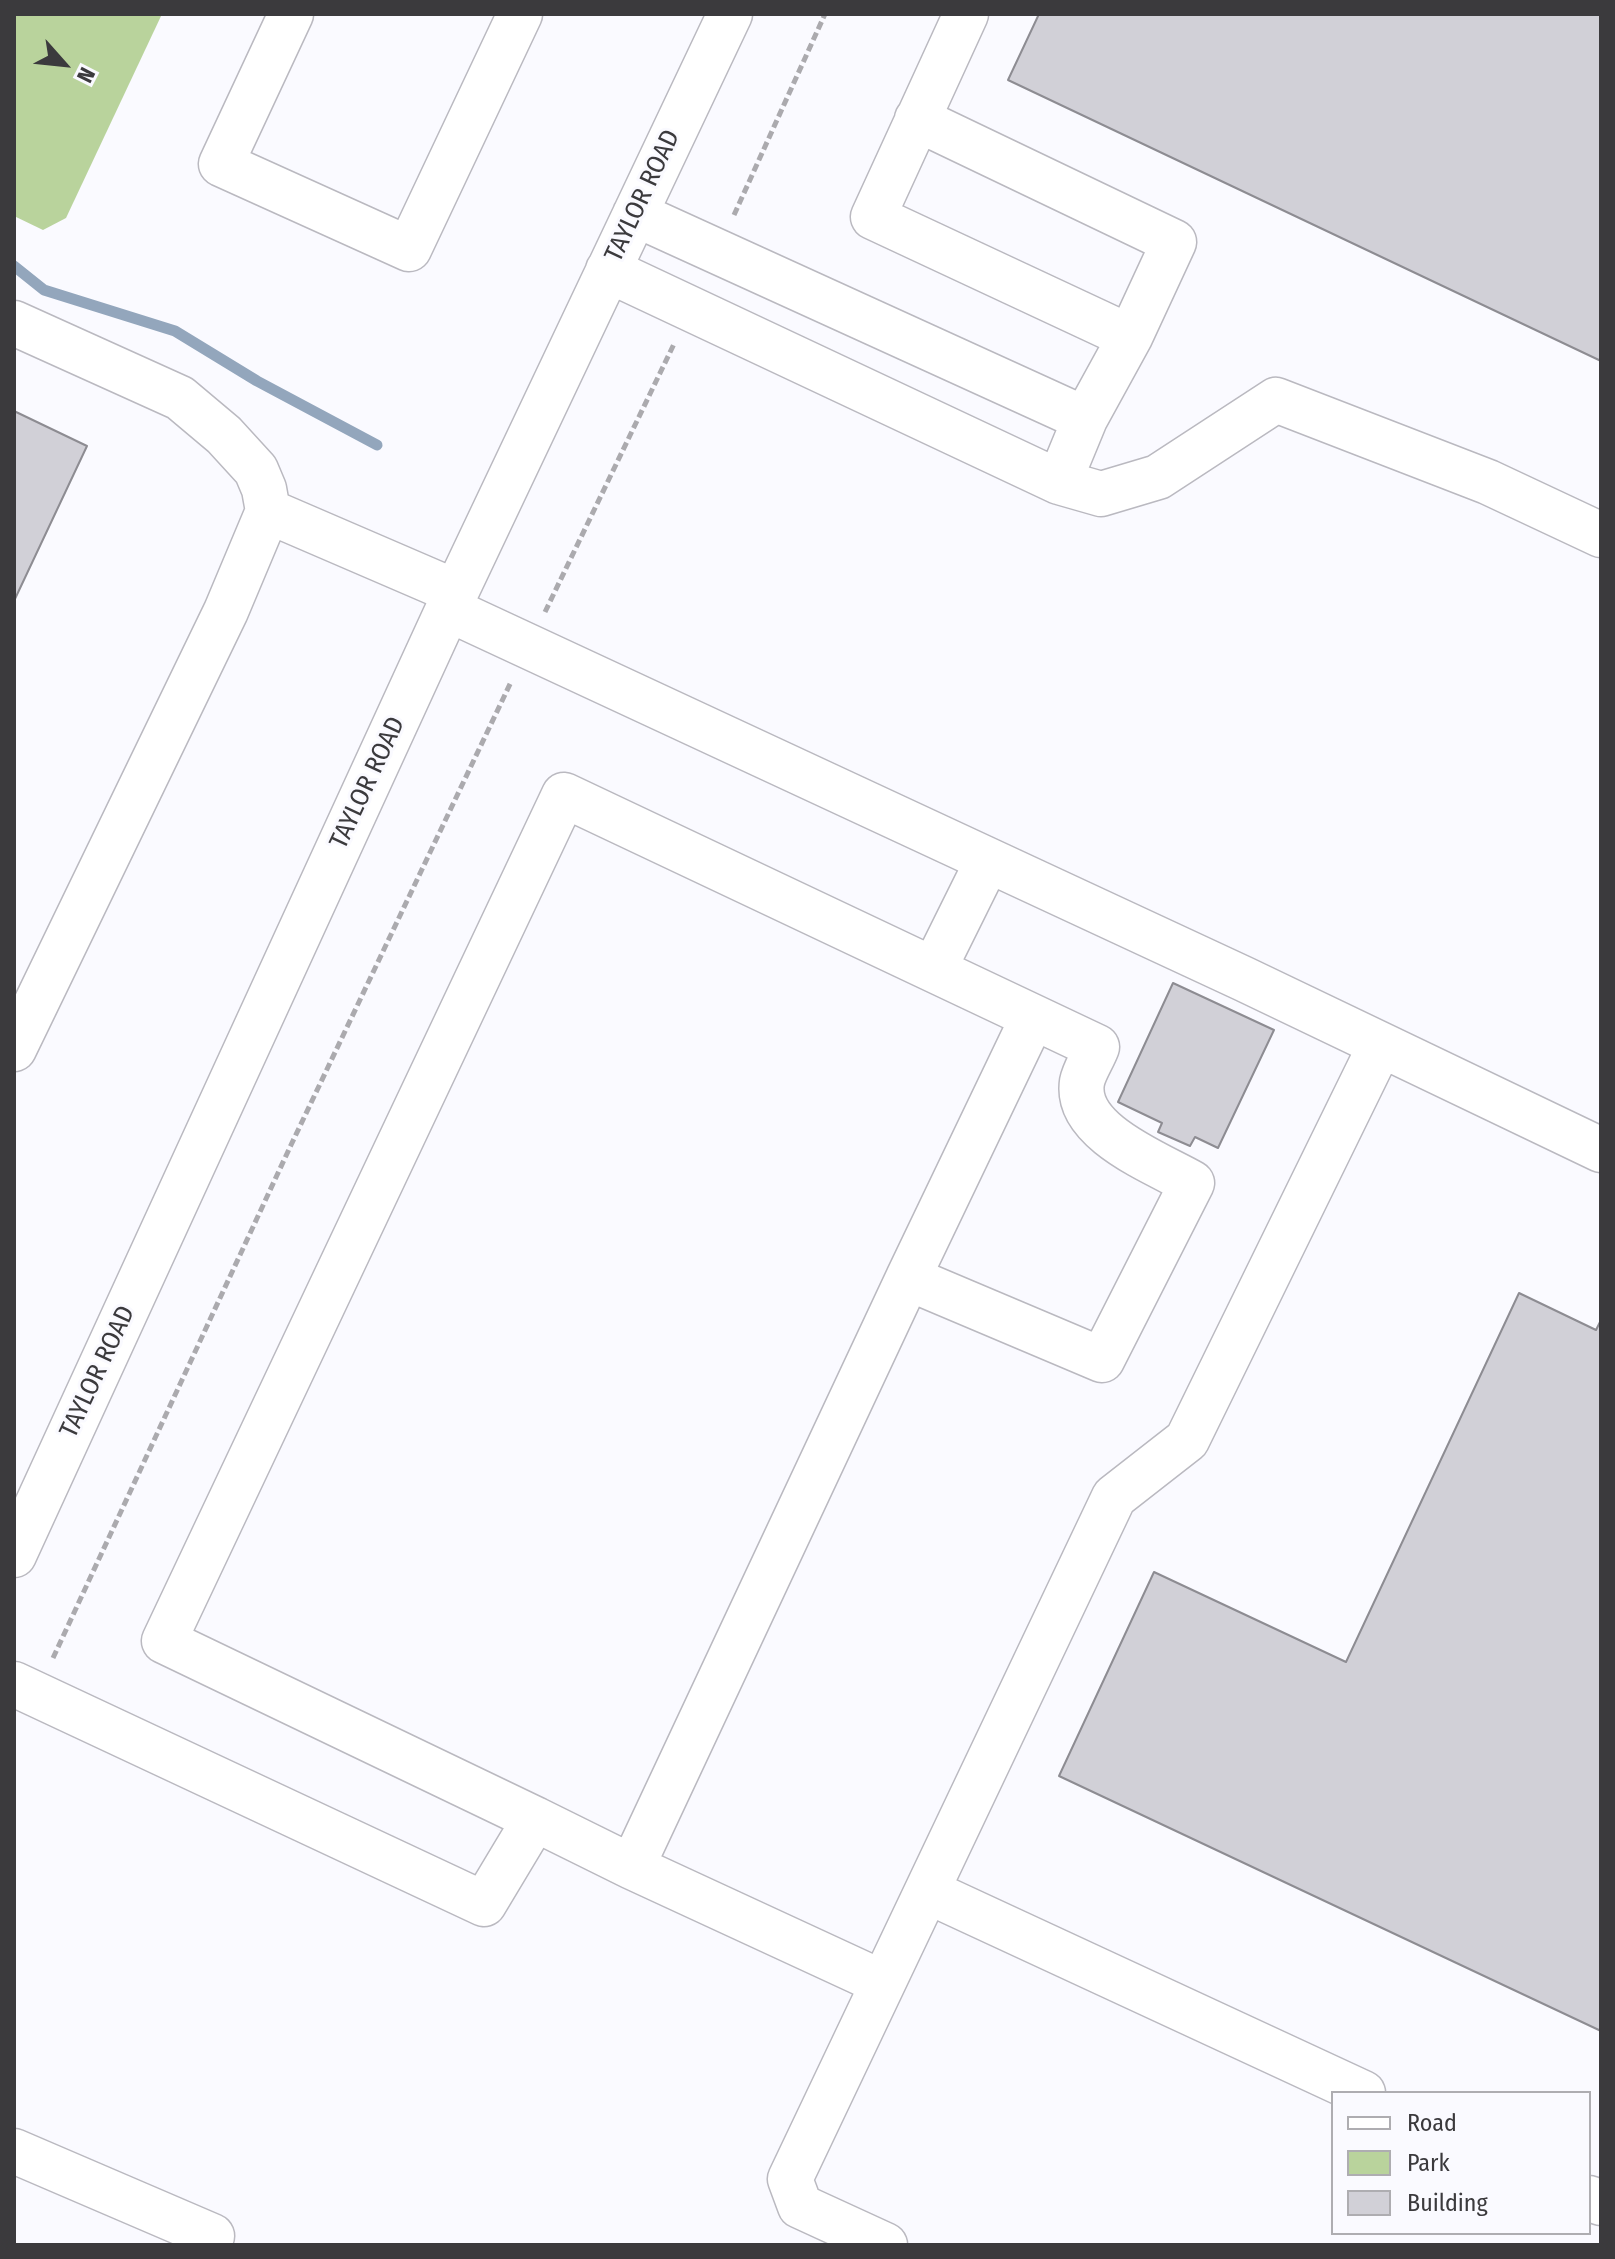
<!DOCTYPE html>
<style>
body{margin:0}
#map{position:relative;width:1615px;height:2259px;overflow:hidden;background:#fafaff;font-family:"Fira Sans Condensed",sans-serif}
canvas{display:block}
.frame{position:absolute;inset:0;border:16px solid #3b3a3d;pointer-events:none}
.legend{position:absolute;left:1331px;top:2091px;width:260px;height:144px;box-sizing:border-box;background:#fafaff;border:2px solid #aeadb1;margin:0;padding:10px 14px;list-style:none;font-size:24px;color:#3b3a3d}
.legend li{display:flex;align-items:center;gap:16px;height:40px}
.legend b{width:40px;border:2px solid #aeadb1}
.north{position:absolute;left:24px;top:24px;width:80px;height:80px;-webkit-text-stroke:6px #fafaff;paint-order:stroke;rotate:117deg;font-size:22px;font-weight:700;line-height:32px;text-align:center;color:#3b3a3d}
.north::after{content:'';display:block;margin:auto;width:28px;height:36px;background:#3b3a3d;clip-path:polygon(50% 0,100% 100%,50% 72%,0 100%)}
</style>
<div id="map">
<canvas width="1615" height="2259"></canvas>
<div class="frame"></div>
<ul class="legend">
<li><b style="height:10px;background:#fff"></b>Road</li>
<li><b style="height:22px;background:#b9d39c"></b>Park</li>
<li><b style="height:22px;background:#d1d0d7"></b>Building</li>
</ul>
<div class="north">N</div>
</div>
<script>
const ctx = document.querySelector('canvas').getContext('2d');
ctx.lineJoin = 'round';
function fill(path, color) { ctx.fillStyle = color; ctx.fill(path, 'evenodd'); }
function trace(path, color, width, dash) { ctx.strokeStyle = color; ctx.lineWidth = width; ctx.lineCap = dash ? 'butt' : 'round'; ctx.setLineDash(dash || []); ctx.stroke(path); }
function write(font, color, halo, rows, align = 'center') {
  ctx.font = font + ' "Fira Sans Condensed",sans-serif'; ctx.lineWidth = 6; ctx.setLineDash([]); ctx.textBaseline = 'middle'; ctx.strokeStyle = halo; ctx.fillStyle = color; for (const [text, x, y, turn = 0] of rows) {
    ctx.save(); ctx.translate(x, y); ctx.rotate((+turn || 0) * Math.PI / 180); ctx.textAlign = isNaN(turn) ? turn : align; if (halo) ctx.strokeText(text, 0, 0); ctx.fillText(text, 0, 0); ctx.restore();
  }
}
fill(new Path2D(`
 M14,14H162L66,218L43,230L14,216Z`), '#b9d39c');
trace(new Path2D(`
 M14,266L44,290L175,331L257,381L377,445`), '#93a6bc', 11);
const building = new Path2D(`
 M1039,14H1601V361L1008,80Z
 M14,411L87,446L14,601Z
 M1173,983L1274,1030L1218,1148L1195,1137L1190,1146L1158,1132L1162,1123L1118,1102Z
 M1519,1293L1596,1330L1601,1320V2031L1059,1776L1154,1572L1346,1662Z`);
fill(building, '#d1d0d7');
trace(building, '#8d8c92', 2);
const minor = new Path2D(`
 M291,14L221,164L409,249L520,14
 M917,119L1174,242L1130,337
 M635,214L1085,419L1130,337L873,217L966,14
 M608,270L1059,482L1085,419
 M14,323L180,398L224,435L256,470L264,489L268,511L226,611L14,1049
 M1059,482L1101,494L1158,477L1276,400L1488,482L1601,535
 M268,511L456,592
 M448,609L1244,979L1601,1150
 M934,969L988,860
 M908,1278L1033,1017
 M14,1555L448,609L730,14
 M14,1684L484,1904L535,1819L164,1641L564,795L1097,1047C1093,1058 1084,1071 1082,1082C1074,1132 1157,1163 1192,1183L1102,1360L908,1278L632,1867L535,1819
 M632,1867L883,1983
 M927,1891L1363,2093
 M14,2151L212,2236L208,2245
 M1589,2198L1601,2203
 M885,2245L800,2206L790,2179L1114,1497L1187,1440L1380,1046`);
trace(minor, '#bab9c0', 47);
trace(new Path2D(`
 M734,215L825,14
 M545,612L674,344
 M53,1658L291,1145L511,682`), '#abaaae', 5, [8, 4]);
trace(minor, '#fff', 44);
write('26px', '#3b3a3d', '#fafaff', [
 ["TAYLOR ROAD",643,196,-65],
 ["TAYLOR ROAD",368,783,-65],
 ["TAYLOR ROAD",98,1372,-65]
]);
</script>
